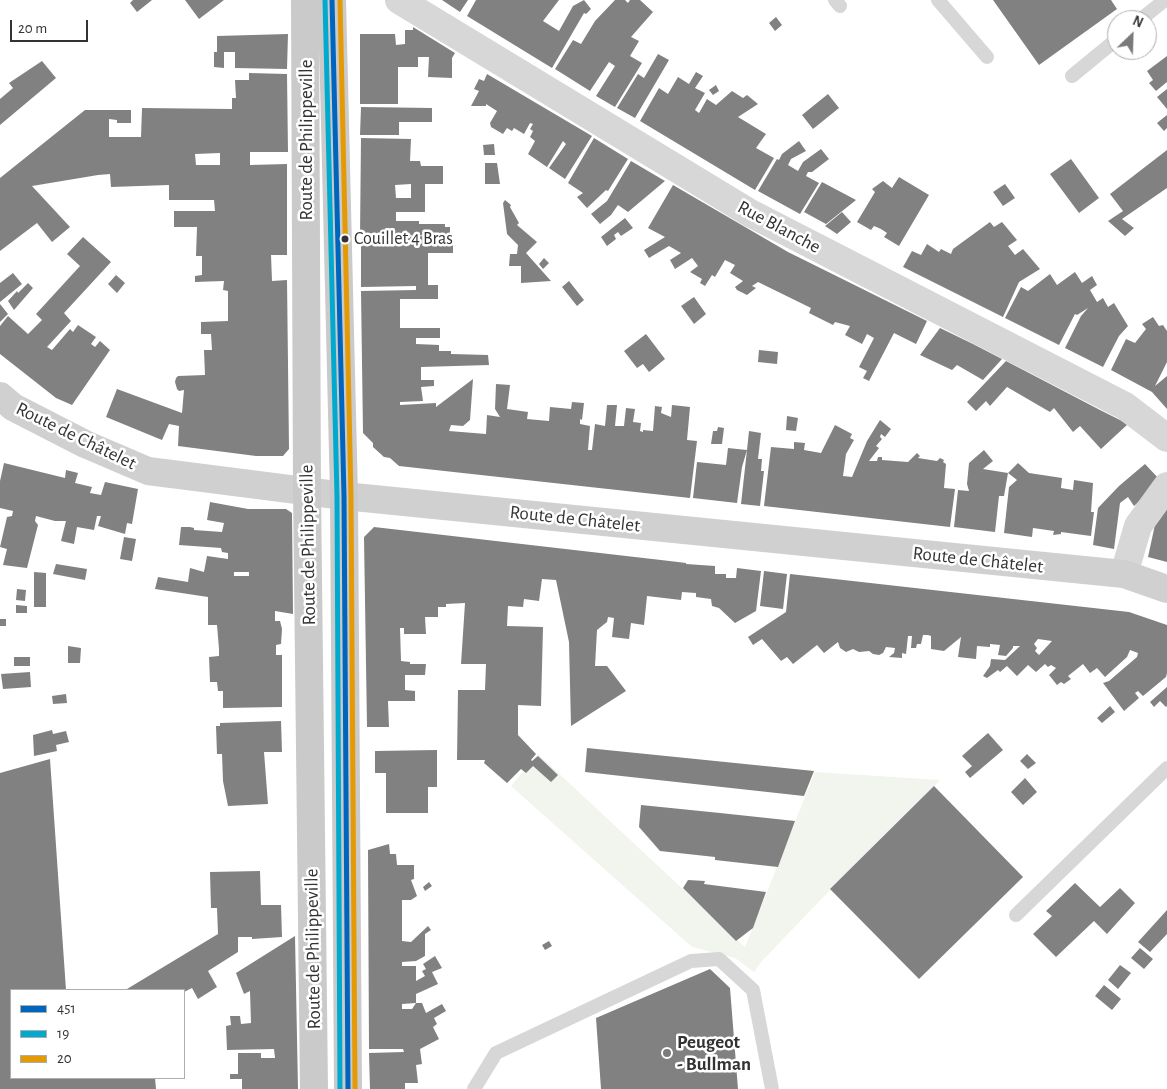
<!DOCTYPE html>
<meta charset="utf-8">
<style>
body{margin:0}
#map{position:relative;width:1167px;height:1089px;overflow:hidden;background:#fff;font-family:"Alegreya Sans",sans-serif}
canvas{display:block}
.legend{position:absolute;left:10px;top:989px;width:175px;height:90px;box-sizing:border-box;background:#fff;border:1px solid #adadad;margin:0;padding:6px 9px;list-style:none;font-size:15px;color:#333}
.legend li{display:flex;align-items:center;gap:10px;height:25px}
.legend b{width:25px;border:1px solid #adadad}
.north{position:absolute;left:1107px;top:10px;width:50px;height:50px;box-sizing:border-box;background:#fff;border:1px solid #adadad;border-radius:50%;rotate:24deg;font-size:14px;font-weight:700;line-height:20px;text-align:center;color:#333}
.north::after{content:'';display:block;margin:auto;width:18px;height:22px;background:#7a7a7a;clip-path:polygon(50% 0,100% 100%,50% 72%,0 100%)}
.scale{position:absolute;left:10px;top:20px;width:78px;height:22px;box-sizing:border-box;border:2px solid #333;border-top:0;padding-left:6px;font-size:15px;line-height:18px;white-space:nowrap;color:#333;-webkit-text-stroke:4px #fff;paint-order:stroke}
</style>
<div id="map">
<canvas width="1167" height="1089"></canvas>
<ul class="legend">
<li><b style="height:6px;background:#0065bd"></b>451</li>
<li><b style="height:6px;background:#00a9ce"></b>19</li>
<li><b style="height:6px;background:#e39a05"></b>20</li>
</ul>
<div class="north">N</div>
<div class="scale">20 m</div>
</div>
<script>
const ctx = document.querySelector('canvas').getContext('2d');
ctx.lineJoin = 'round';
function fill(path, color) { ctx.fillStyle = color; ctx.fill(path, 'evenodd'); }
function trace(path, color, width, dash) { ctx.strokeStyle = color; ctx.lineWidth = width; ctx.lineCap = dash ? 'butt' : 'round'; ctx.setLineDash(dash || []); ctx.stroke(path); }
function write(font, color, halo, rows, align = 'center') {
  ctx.font = font + ' "Alegreya Sans",sans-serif'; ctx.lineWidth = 5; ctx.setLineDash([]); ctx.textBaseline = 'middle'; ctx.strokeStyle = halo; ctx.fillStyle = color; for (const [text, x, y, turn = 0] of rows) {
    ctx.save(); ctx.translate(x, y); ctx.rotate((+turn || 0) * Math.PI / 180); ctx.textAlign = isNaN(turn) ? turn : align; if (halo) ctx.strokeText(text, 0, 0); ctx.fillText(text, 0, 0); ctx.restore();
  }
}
fill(new Path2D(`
 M538,754L745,947L815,772L940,780L832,888L762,961L754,972L735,958L692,947L511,786Z`), '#f1f5ed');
fill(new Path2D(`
 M133,0H152L137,12L130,3Z
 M185,0H224L199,19Z
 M442,0H468L460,12Z
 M476,0H559L543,21L559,31L573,6L584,0L591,9L586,14L584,13L552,68L467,16Z
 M615,0H625L628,3L630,0H640L653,12L631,37L639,41L630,56L642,63L615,107L596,96L615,66L609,62L590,91L555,69L573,40L581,44L595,21Z
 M993,0H1111L1117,9L1039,65Z
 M776,17L782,25L775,31L769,23Z
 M413,27L455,53L452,58V78L428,77L429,57H418V67H398V104H360V34H395L396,45L405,44V30H413Z
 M288,34L287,69L235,68V52H224V68L214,67V52H217V36Z
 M658,54L669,60L635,118L617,108L638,74L644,78Z
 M1167,56V82L1156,91L1149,83L1153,80L1147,71Z
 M42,61L56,78L0,125V99L13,88L9,83Z
 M696,72L703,76L695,88L705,93L695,110L699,113L707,99L716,105L732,91L743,98L747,95L758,104L738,117L766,134L756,148L774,158L755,190L640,121L659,88L668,94L678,77L689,84Z
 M249,73L287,74L288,152H250V165L287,164V255H271L272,281L287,280L289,449L283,456H256L178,446L179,426L169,424L162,440L106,417L117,389L182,413L184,390L179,391L177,389L175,382L176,378L178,376L205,375L204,350H212L211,334H201V322L228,321V291L223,290L224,281L195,282V276L202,275V256H196L197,227H174V211H215L214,200H169V185L111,187L110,174L98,175L32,186L70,227L52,242L37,223L0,251V178L85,110H131V123H117V120L109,119V137H141L142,108L232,109V98H236L235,80H249ZM220,153V165H196L195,154Z
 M487,74L592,136L565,179L549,168L566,144L563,141L547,167L528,154L535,141L530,137L533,131L530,129L533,124L530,123L524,134L514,128L512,131L507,128L503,134L491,127L490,123L497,111L486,104V106H471L479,91L474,89L479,79L484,81Z
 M716,85L719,91L713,95L709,90Z
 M1167,89V109L1157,97Z
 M828,94L839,108L813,129L802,115Z
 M361,107L432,108V122H399V135H360Z
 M1167,115V128L1164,131L1157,123Z
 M361,138L411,139L410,161H420L421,166H443V184H425V212H396V221H419V224H445V227H450V235L360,236ZM411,184V198H396L395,185Z
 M594,138L628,159L608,191L606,190L587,208L577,197L583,193L568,183Z
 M799,141L806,151L791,159L788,165L798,171L803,162L821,149L829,159L812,172H808L806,176L819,183L800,214L758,191L777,159L779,160L782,154Z
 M494,144L495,155H484L483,145Z
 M1167,150V188L1122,219L1134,228L1125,236L1108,221L1123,211L1110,194Z
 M1071,159L1099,198L1079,213L1050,174Z
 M631,161L665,181L628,212L618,205L611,215L600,224L591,214L607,201Z
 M485,163H497L500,184H485Z
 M899,177L929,195L899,246L884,237L887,233L881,229L874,226L871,230L857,222L875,192L872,189L883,181L892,188Z
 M822,182L856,200L826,224L804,212Z
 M1005,184L1015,198L1003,206L993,192Z
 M673,185L788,252L927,321L916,344L894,333L869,381L863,378L867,371L859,367L874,338L867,334L862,344L845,335L850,326L835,322L833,325L809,313L811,308L758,282L752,286L756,288L747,295L737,290L735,287L743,281L730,273L735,265L725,260L715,277L712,275L705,286L700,283L702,279L690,272L698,266L692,258L675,269L670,260L681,253L669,246L649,258L644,250L665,237L648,228Z
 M505,200L511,205L510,207L519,223L517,225L537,242L526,253L551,281L521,283V266H509L510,254H517L518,245L507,234L503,203Z
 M842,212L851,222L837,234L825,226Z
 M625,218L633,228L621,236L618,232L614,235L616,239L607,246L601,237Z
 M990,222L994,227L1002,222L1017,240L1008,246L1015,255L1023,249L1040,269L1019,282L1003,317L903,267L912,251L921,255L927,244L939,252L941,249L951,254L953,249Z
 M427,236V243L445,244L444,240H453V253H428V285H438V299H400V328H440V338H416V344L439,345V351H451V354L488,355L489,365L421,367V380H434V386L421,387L423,401L400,402V405L436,403V407L473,379L470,420L463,426L451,425L449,431L486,434L487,415L500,417L495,409L496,384L510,385L507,409L528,412L527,419L549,421L550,407L571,409L572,402L584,403L582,420L580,419V424L590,426L588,450H592L595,424L605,426L607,405H617L615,426H624L626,408L635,409L633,422L641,423L640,431L643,432V430L653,431L655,406L662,407L661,413L671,417L672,405L690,407L687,440L697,441L690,498L399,466L390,458L384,457L373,447V443L363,433L361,291L416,290V286L361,287V239Z
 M83,237L111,262L64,313L71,321L47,347L52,350L70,329L73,332L78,325L96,337L91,344L95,347L100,341L110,350L72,405L56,398L0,354V326L8,316L28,334L42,320L36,314L80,266L67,254Z
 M544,258L549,263L543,269L539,264Z
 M1075,272L1082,283L1092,276L1097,285L1090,290L1097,302L1103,298L1108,307L1114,303L1128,326L1119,336L1103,367L1065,348L1081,316L1088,308L1077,315L1075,314L1059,345L1005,318L1021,287L1028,291L1050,274L1057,285Z
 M13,273L22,284L0,302V283Z
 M116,275L125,283L117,293L108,284Z
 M569,281L584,300L577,306L562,287Z
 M28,283L33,288L14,310L8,301L17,291L18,293Z
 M694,297L706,314L694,324L681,306Z
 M0,304L8,314L0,322Z
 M1153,317L1159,326L1163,325L1167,331V362L1155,386L1167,376V409L1152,392L1111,370L1126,339L1135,343L1146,329L1142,324Z
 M940,328L973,344L1002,359L983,380L957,365L952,370L920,355Z
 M646,334L665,359L649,372L643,364L637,368L624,351Z
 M759,350L778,352L777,364L758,362Z
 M1006,361L1100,410L1128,424L1101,449L1080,426L1073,432L1054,408L1050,412L1007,387L990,406L986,401L976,411L967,402Z
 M787,416L798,418L796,431L786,430Z
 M880,420L891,429L885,437L881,434L880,437L882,439L876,446L879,448L869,461H877L878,457H882V460L908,462L917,453L920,456L918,458L937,461L940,458L944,460L943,462L946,464L944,488L955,489L950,527L764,506L771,447L794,449V442L805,443L804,450L821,453L835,425L852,434L850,438L854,440L846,454L843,476L852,477L867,441Z
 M718,427L724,428L722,444H711L713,431H717Z
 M749,431L761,433L758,459H762L761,471H764L760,506L741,504L747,450L742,467L737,503L693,498L697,462L726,465L728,448L747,450Z
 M984,450L993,461L983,469L1008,473L1004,496H999L995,532L954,527L958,490L969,491L967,484L969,463Z
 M4,463L65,478L66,470L78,473L75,483L92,487L90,493L101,495L105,482L138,489L132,524L127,523L125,534L98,526L101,516H97L94,530L77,527L74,544L61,541L66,521H55L36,516L35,521L38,525L27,568L3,565L7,549L0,547L7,517L12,516L13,511L0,508V481Z
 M1018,463L1029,473L1062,478L1061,488L1073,490L1074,480L1093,483L1091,512H1094L1091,536L1061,532V534L1053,535L1054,531L1033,528L1032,537L1004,533L1009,487L1017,480L1008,473Z
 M1145,464L1161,481L1134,506L1128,497L1120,503L1114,549L1093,545L1098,508L1119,486Z
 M210,502L248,509H286L292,513L293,614L275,611V621H280L282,629L281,644L276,645V655H282V707L223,708V691H218L217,682H210L209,657L219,656V649L217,625H208V597L155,589L158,577L188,582L190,568L204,572L207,556L228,559V553L222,552L221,548L179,545L181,527H190L194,528V530L222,532L224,523L207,520ZM234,572H249V576H234Z
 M1165,509L1167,510V562L1148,557L1156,520Z
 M374,527L661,560L686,563V564L715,566V574H726V578H736L737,568L761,571L756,611L735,623L719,608L712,606L711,599L696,597V593L682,592L681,600L647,596L644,625L631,623L629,639L612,637L614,618L608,617L607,622L597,630L595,666H607L626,691L571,726L569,642L556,580L542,579L539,601L524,599L523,607L508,606L507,626L543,627L541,706L518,705V735L536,754L531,760L532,761L538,756L558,775L551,782L533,766L526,773L521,769L507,783L484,763L485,760H457L458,690H485L486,664H461L465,603L446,604V607H438V617H425L426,634H404V628H400L401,661L410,662V664H426L425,675H405V690L415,691V701H388L389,727H367L364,537Z
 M124,537L136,539L132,561L120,559Z
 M56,564L87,569L85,580L53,574Z
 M764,571L787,574L783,609L760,606Z
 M34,572L46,573V607H34Z
 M790,574L1129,612L1167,625V673L1166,677L1143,696L1138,691L1135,693L1139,698L1124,711L1103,683L1109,681L1137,657L1138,653L1130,650L1127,657L1105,677L1097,668L1090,673L1083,664L1068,676L1071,679L1064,684L1061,682L1057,685L1049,675L1056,668L1051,665L1048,667L1045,664L1036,672L1028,665L1017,676L1007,666L1000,672L998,670L987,678L983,676L990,666L991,659L1005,660L1020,646H1013V648L1006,656L998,655L1000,645L990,644V647L977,646L976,659L958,657L961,637L944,651L931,649V636L928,635H923L921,644H917L916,648H911L912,636H908L906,654L902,653V658L889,657L894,653L895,648L886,647L883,653L879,655L873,654L869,651L859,652L853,649L846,652L840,648L838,642L824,653L817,645L793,664L787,657L781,661L762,639L753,645L748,637L786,612ZM1038,639L1052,641L1039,655L1035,651L1037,648L1034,644Z
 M17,589L26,590L25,601L16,600Z
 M16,605L27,606V613H16Z
 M0,619H6V626H0Z
 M68,646L81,648L80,663H68Z
 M14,657H30V666H14Z
 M30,672L31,687L3,689L1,674Z
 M1167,687V706L1166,707L1160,701L1154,707L1150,702Z
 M66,694L67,703L53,704L52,696Z
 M1110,706L1115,712L1102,723L1097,718Z
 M281,721L282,752H264L268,804L228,806L223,781L222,754H217L216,726H220V723Z
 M52,730L53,734L66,731L69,742L56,745L57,751L34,756L33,735Z
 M988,733L1003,750L970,778L965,772L972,766L962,756Z
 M587,748L814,771L804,796L585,772Z
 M437,750V787H428V813H386V773H375V751Z
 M1027,754L1036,763L1028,769L1020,761Z
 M50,759L66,990H11V1078H155L156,1089H0V773Z
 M1025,778L1037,792L1023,805L1011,792Z
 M934,786L1023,877L919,979L830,889Z
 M641,805L720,813L795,821L778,867L715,860V857L660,851L639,827Z
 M389,844L390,854H396L397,865H414V879L411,880L417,896L411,900H402V941L411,942L428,926L431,930L425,934V956L416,961L402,962V966H416V981L425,976L422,971L426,969L423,964L435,956L442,968L432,972L438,984L416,994V1003L402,1004V1009H412L416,1003H422L426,1013L442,1004L446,1011L434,1018L437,1024L433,1027L439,1039L420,1049L422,1064L416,1065L418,1083H405V1089H370L369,1053L404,1052L403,1049H369L368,850Z
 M260,871L261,905H281L282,937L252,939V937H238V952L208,971L217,987L198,999L192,988L184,992V990H128L127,989L218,934L217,908H211L210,872Z
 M688,880L705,881L704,884L766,892L753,928L736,941L683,888Z
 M429,882L432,886L425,891L423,887Z
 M1075,883L1100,907L1120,888L1135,903L1107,934L1094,921L1056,957L1033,934L1052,916L1046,911Z
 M1167,910V934L1150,952L1138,942Z
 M295,936L298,1089H242V1079H230V1074H238V1053H261V1058H275L274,1049L227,1050L226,1026L231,1025L230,1016H240L241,1024L251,1023L250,991L244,994L236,973Z
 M549,941L552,946L545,950L542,945Z
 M1140,948L1153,959L1144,969L1131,958Z
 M1120,965L1131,973L1118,989L1108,980Z
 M710,969L730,988L738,1089H601L596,1018Z
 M1104,985L1121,999L1112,1010L1095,996Z`), '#818181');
trace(new Path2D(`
 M835,0L840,6
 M938,0L987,57
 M1140,20L1165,0
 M1072,76L1117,39
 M1016,915L1167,768
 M474,1089L496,1053L691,961L719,959L753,990L772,1089`), '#d7d7d7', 14);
trace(new Path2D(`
 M399,0L750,213L1125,406L1167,438
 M1124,574L1138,526L1167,486`), '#d7d7d7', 28);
trace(new Path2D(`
 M0,396L13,407L85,444L148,471L344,496L1124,574L1167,589`), '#d0d0d0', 28);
trace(new Path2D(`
 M305,0L307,491L314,1089
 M332,0L344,496L348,1089`), '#cacaca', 28);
trace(new Path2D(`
 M332,0L344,496L348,1089`), '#0065bd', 5);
trace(new Path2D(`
 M325,0L337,496L340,1089`), '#00a9ce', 5);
trace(new Path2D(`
 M340,0L351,496L355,1089`), '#e39a05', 5);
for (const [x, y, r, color] of [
 [345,239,4.5,"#333"],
 [667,1053,5,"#7a7a7a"]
]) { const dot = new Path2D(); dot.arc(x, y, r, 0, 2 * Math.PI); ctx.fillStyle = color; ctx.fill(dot); trace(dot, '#fff', 2); }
write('18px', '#333', '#fff', [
 ["Couillet 4 Bras",354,239]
], 'left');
write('19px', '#333', '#fff', [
 ["Route de Philippeville",306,140,-90],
 ["Rue Blanche",779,227,28],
 ["Route de Châtelet",76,436,26],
 ["Route de Châtelet",575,519,6],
 ["Route de Philippeville",308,545,-91],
 ["Route de Châtelet",978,560,6],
 ["Route de Philippeville",313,949,-91]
]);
write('bold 19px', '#333', '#fff', [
 ["Peugeot",677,1042],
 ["- Bullman",677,1064]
], 'left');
</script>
